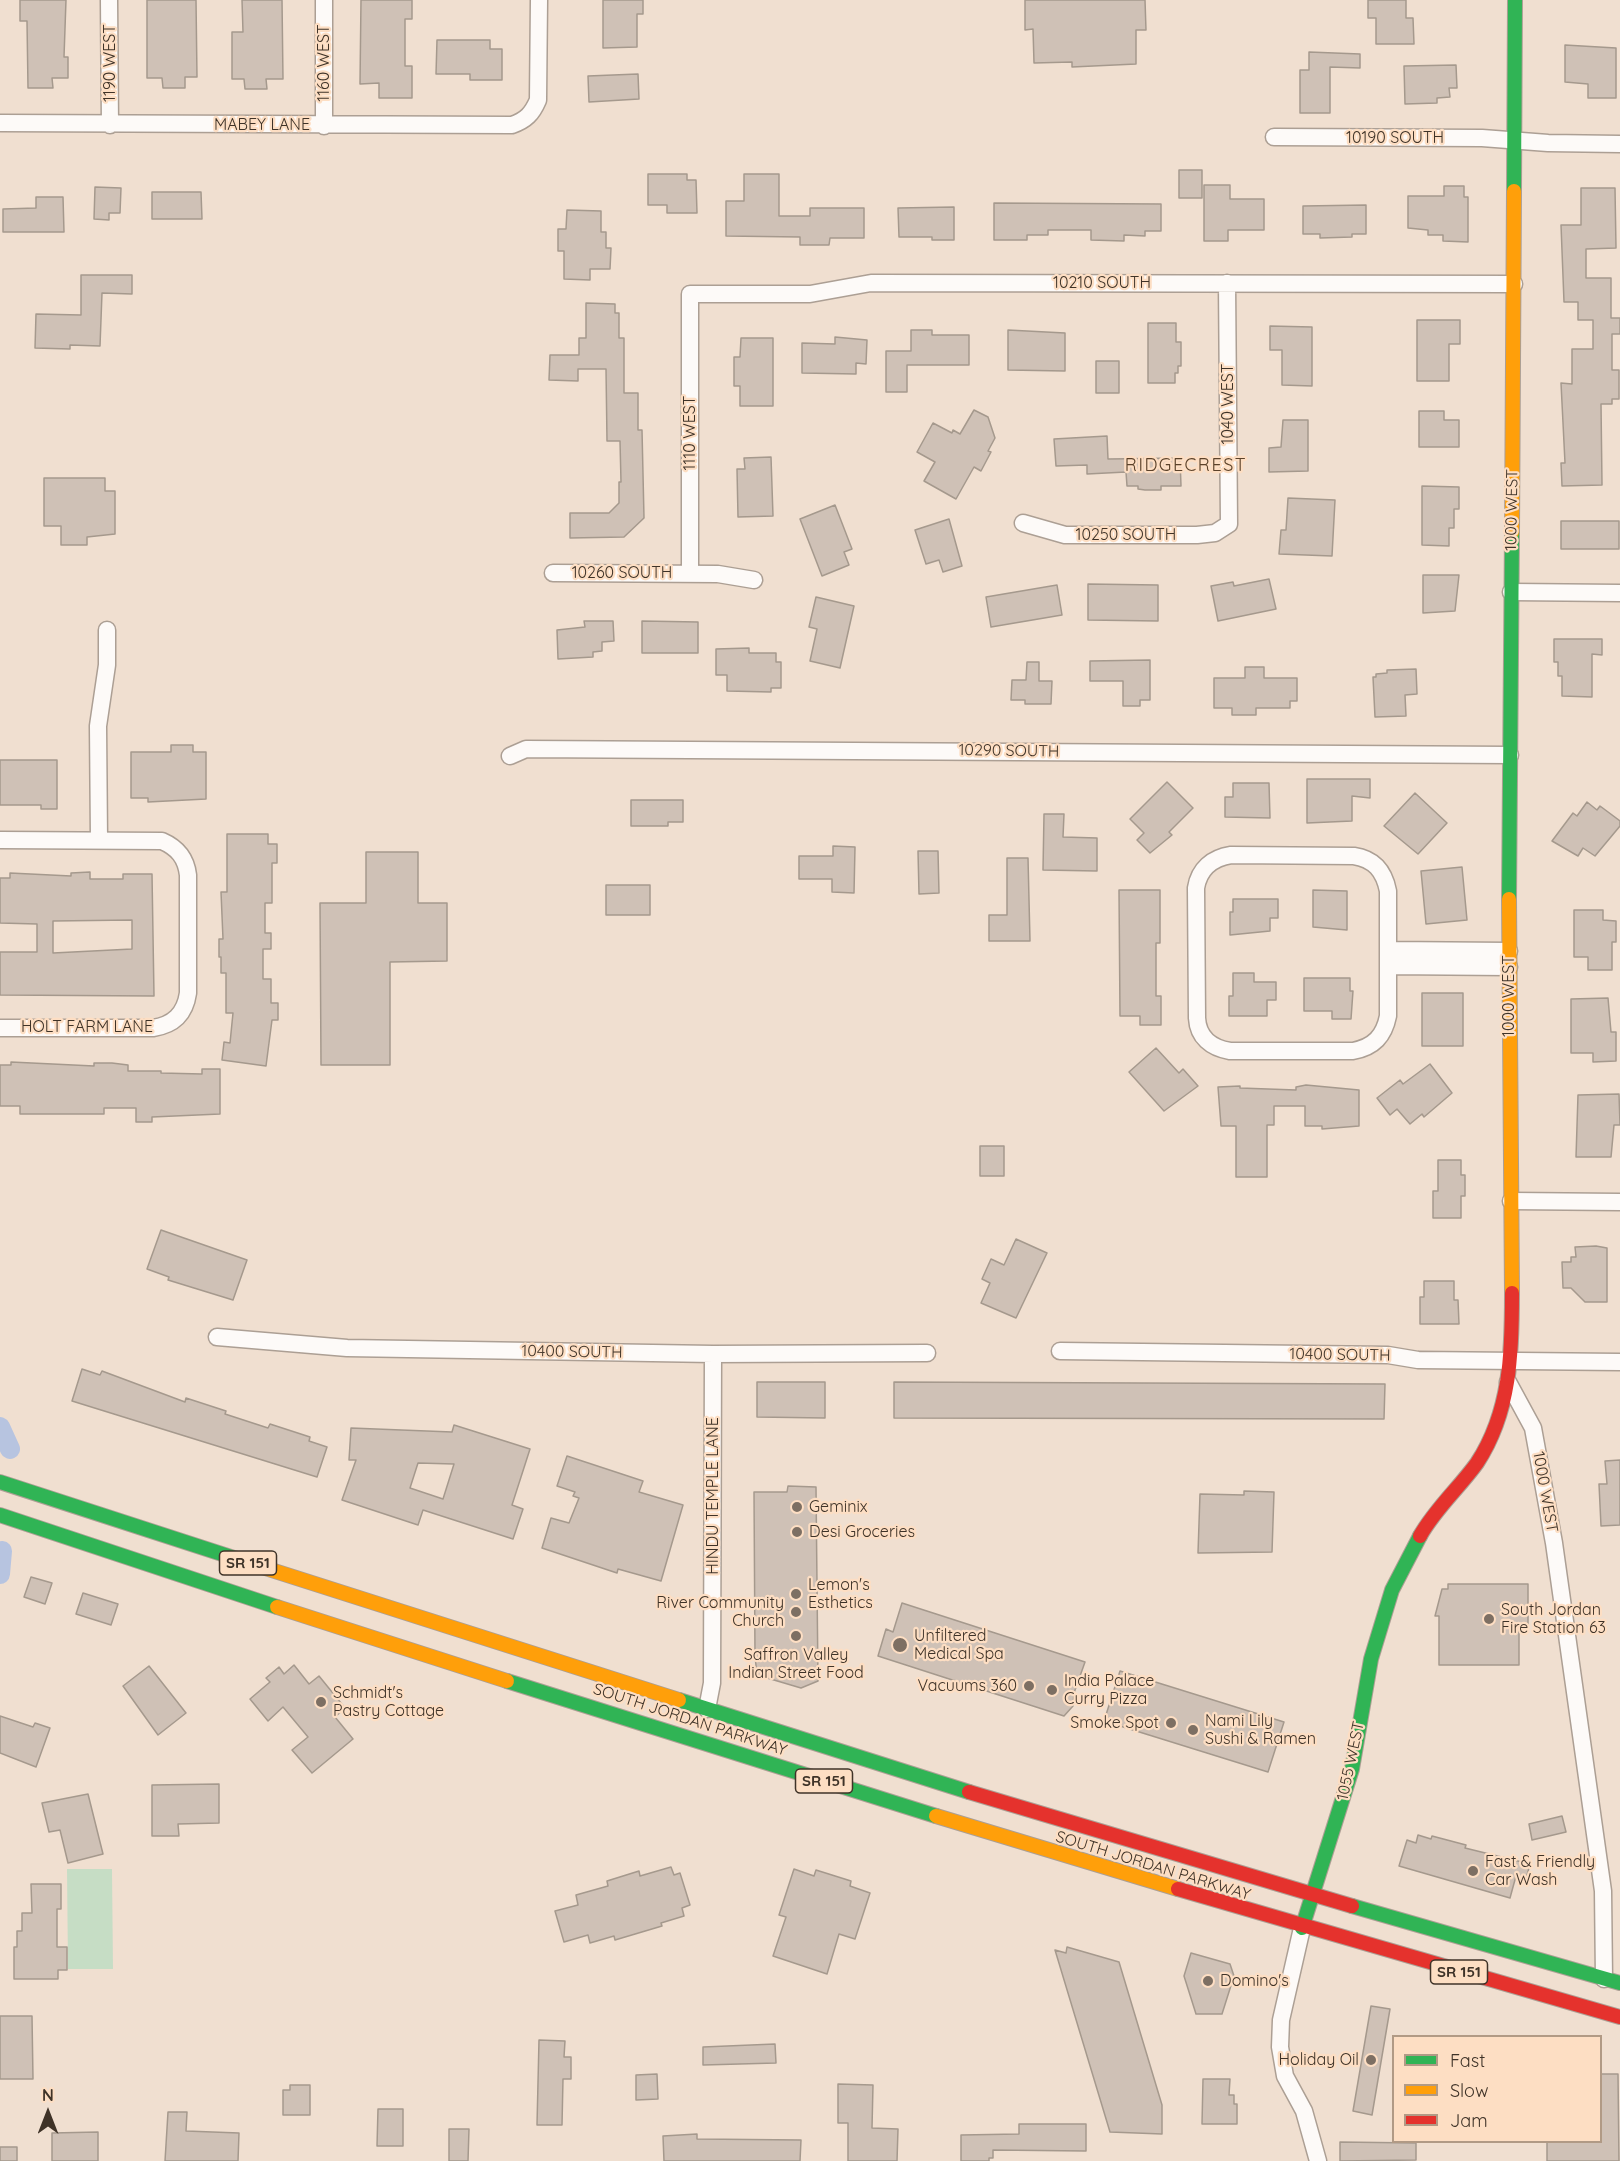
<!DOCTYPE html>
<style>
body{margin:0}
#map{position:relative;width:1620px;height:2161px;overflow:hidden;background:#f0dfd0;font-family:Quicksand,sans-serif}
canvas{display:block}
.legend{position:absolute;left:1392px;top:2035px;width:210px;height:108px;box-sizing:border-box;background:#fddec3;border:2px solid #b19a85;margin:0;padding:8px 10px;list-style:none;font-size:18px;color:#3f3328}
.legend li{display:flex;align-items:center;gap:12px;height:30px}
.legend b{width:30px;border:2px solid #b19a85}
.north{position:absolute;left:18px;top:2083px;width:60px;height:60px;-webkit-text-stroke:4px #fddec3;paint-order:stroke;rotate:0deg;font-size:16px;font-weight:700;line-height:24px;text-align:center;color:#3f3328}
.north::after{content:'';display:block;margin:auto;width:21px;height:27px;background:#3f3328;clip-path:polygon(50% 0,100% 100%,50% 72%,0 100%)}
</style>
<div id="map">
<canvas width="1620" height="2161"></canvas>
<ul class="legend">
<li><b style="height:8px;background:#30b455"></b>Fast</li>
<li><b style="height:8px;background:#ff9f0a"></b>Slow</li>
<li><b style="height:8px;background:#e5322d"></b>Jam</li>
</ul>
<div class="north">N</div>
</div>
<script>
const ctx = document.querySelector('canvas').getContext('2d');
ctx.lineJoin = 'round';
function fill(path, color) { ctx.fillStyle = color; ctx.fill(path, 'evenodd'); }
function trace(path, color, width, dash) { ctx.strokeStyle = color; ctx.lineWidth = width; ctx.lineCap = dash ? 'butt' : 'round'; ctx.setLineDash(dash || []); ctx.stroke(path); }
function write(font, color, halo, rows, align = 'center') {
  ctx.font = font + ' Quicksand,sans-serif'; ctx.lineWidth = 4.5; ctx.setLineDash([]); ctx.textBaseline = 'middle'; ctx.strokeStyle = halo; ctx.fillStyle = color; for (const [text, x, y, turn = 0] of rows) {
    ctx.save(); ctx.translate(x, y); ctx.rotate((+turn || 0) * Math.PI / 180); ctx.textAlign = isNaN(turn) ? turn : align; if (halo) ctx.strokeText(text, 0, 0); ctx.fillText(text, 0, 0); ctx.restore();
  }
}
fill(new Path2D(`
 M67,1869H112L113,1969H68Z`), '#c6ddc5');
trace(new Path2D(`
 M0,1427L10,1449
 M0,1574L2,1551`), '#b7c4e0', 20);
const building = new Path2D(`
 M20,0H66L64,57H68V78H52L53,88H28L27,21H20Z
 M147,0H196L197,77H185V88H163L162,78H147Z
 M242,0H282L283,79H266L267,89H245L244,79H232V32H243Z
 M361,0H412V19H405V66H412V98H379V83L360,84Z
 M603,0H643V14H637V47L603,48Z
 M1025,0H1145L1146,30H1136V64L1072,67V62L1034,63L1033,29L1025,30Z
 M1368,0H1406V18H1413L1414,44H1376V18H1368Z
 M437,40H490V49H502V80H470V74H436Z
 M1565,45L1616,48V98H1588V84L1565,82Z
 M1309,52L1360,54V68L1330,67V113H1300V70H1309Z
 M1456,65L1457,88H1449L1450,97L1437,98V103L1405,104L1404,66Z
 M638,74L639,99L589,102L588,76Z
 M1179,170H1202V198H1179Z
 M648,174H687V180H696L697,213H667V205H648Z
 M744,174H779V216H810V208H864V238H830L829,245H800V237L726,236V201H744Z
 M1204,185H1230V199H1264V230H1228V241H1204Z
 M1444,186H1464V197H1468V242L1443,241V235H1428V230L1408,228V196H1444Z
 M95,187L121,188L120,213H109V220L94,219Z
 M1581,188H1615L1616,248L1586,249V278H1611V318H1620V334H1612V370H1619V399H1612V404H1601L1602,485L1562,486L1561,463H1565L1561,383L1572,384V349H1593V320H1578V302H1564L1561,225H1581Z
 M152,192H201L202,219H152Z
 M36,197H63L64,232H3V209L36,208Z
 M994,203L1161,204V231H1145V236L1124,235V241L1091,240V230H1048V235H1027V240H994Z
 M1366,205V234H1352V237L1320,238V234H1303V206Z
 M954,207V240H932V237H899L898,208Z
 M567,210L601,211V232H606V248H611L610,269H590V280L564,279V251H558V229H566Z
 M81,275H132V294L102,293L100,346L70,345V349L35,348L36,314L81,315Z
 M586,303L615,304V313H619V338H624V393H638V430H642L644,518L624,537L570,538V513H609L619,503V482H621L620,441H607L606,369H578V381L549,380L550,355H579V338H586Z
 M1417,320H1460V344H1449V381H1417Z
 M1148,323H1176V342H1181V366H1178V373H1175V383H1148Z
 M1270,326L1312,327V386L1282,385V350H1270Z
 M911,330H932V335H969V365H907V392H886V351H911Z
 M1008,330L1065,333V371L1008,370Z
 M835,337L867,340L866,364L856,363V374L802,373V343L835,344Z
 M741,338H773V406H740V386H734V357H740Z
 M1096,361H1119V393H1096Z
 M974,410L988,417L995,438L988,451L991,452L981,471L974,467L956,499L924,481L935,462L917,452L933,423L952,433L953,430L960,434Z
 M1419,411H1444V420H1459V447H1419Z
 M1283,420H1308V471L1269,472V448L1281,447Z
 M1107,436L1108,459L1180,458L1181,486H1161V490H1145L1138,489V486H1127L1126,472L1087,474V465L1056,466L1054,439Z
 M771,457L773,516L738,517L737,469H745L744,458Z
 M44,478H105V491H115V534L87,537V545H61V526H44Z
 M1422,486L1459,487V509H1454V528H1449V546L1422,545Z
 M1288,498L1335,500L1332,556L1279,554L1281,530H1286Z
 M835,505L852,549L844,552L849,565L822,576L800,519Z
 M949,519L962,566L943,572L939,560L926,564L915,530Z
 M1561,521H1619V549H1561Z
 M1423,575H1459L1455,611L1423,613Z
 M1269,579L1276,609L1218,621L1211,586L1233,582L1234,586Z
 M1088,584L1158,585V621L1088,620Z
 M1057,585L1062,615L991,627L986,597Z
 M816,597L854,606L840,668L810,661L817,629L809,627Z
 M584,621H613L614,641L602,642V651L593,652V657L558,659L557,630L585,627Z
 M642,621L698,622V653H642Z
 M1554,639H1602V655L1592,654V697L1562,696V676H1558V662H1554Z
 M749,648V653H776V662H781V688H771V692L727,691V675H716V649Z
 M1150,660V700H1140V706H1123V681H1090V661Z
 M1027,662H1039V681H1052L1051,704H1025V700H1011L1012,680H1026Z
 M1245,667H1264V678H1297V701H1290V708H1256V715H1232V708H1214V678H1245Z
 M1416,669L1417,694L1405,695L1406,716L1375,717L1373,677H1376V674L1387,673V670Z
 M171,745H193V752H206V799L148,802V798H131V752H171Z
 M0,760H57V809H41V805H0Z
 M1307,779H1370V798L1352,796V821L1307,823Z
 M1167,782L1193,808L1169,832L1172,835L1150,853L1137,840L1144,833L1130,819Z
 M1233,783H1269L1270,818L1225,817V797H1233Z
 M1415,793L1447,823L1418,854L1384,826Z
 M631,800H683V822H668V826H631Z
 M1587,802L1597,810L1600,806L1620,821V826L1595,856L1583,848L1578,856L1552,841L1573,813L1577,816Z
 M1044,814H1064L1063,837L1097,838V871L1043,870Z
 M227,834H268V844H277V863H272V903H265V933H271V949H263V979H271V1003H278V1020H272L266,1066L222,1060L224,1042L230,1043L233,1013H226V973H221V957H219V939H223L221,892H227Z
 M833,846L855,847L854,893L832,892V879H799V856H833Z
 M918,851H938L939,893L919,894Z
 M366,852H418V903H447V961L390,962V1065H321L320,903H366Z
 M1007,858H1028L1030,941H989V915H1007Z
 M1462,867L1467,920L1426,924L1421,871Z
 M90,872V879H123V874H152L154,996L0,995V952H37V924L0,923V878H10V873L71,876V873ZM132,920V949L53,953V921Z
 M606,885H650V915H606Z
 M1119,890H1160V943H1156V996H1161V1025H1140V1016H1120Z
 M1313,890L1347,891V930L1313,927Z
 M1233,899H1278V918H1270V931L1230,935V912H1233Z
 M1574,910H1603V920L1616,921V942H1612V970H1588V957H1574Z
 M1233,973H1254V982H1276V1000H1267V1016H1229V996H1233Z
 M1304,978H1350V991H1353L1351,1019H1332V1011H1304Z
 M1422,993H1463V1046H1422Z
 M1608,998L1611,1032H1616V1061L1593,1062V1053H1571V999Z
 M1156,1048L1179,1073L1183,1069L1198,1086L1164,1111L1129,1072Z
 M11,1062L94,1066V1063H112L128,1065V1071H161V1073L202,1074V1069H220V1114L152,1117V1122H136V1108H104V1114H20V1106H0V1065H11Z
 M1430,1064L1452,1093L1424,1117L1422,1114L1410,1124L1397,1109L1390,1115L1377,1098L1400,1080L1403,1084Z
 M1306,1085L1359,1090V1126L1322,1129V1126H1305V1106H1274V1125H1267V1177H1236V1126H1221L1218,1087L1240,1086V1088L1296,1090V1087Z
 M1619,1094L1620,1125H1614L1611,1157H1576L1578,1095Z
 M980,1146H1004V1176H980Z
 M1438,1160H1461V1175H1465V1196H1461V1218H1433V1191H1438Z
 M161,1230L247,1260L233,1300L168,1280L169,1277L147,1269Z
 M1016,1239L1047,1253L1016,1318L981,1303L990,1283L982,1279L991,1259L1004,1265Z
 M1596,1246L1607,1248V1302H1585L1571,1288H1563L1562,1262H1571V1257H1576L1575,1247Z
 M1424,1281H1454V1300H1458L1459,1324H1420V1297H1424Z
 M82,1369L100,1375L102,1371L185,1402L186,1398L226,1411L225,1414L268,1428L270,1424L310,1437L309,1441L327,1447L317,1477L72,1401Z
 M757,1382H825V1418L757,1417Z
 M894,1382L1385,1384L1384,1419L894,1418Z
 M454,1425L530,1449L512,1505L523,1509L513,1539L423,1510L418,1525L342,1500L356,1460H349L351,1428L452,1432ZM418,1463L454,1464L443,1499L410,1488Z
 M567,1456L643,1481L639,1492L683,1505L661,1581L618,1569L617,1573L542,1548L551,1518L569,1523L579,1498L573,1496L575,1492L557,1486Z
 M1620,1460V1525L1601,1526L1599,1484H1607L1605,1461Z
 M788,1486L816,1487L818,1681L801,1688L757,1675L755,1656L754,1492H787Z
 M1244,1491L1274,1492L1272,1552L1198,1553L1200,1494L1244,1495Z
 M31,1577L52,1583L45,1604L24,1597Z
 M1448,1584H1528V1625H1519V1665H1439V1616H1435L1442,1589H1448Z
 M83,1593L118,1604L111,1625L76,1614Z
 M902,1603L1085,1662L1074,1693L1073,1706L1064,1716L878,1656L886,1629L893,1632Z
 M294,1665L309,1684L319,1676L345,1708L335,1717L353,1739L312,1773L292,1750L308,1737L283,1707L268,1721L250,1699L270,1682L266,1678L279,1667L284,1674Z
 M149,1666L186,1713L158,1735L123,1686Z
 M1120,1671L1284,1722L1268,1772L1104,1721Z
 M0,1716L33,1727L35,1723L50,1728L36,1767L0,1753Z
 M219,1784V1823L178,1824L179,1836H152V1785Z
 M88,1794L103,1854L68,1863L60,1830L49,1832L42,1803Z
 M1562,1816L1566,1832L1532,1840L1529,1824Z
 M1418,1835L1431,1839L1432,1836L1466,1845L1465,1848L1530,1864L1526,1879L1516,1876L1510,1898L1399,1866L1407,1840L1416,1843Z
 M671,1867L674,1875L680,1873L690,1905L682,1908L684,1916L661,1923L662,1926L615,1940L614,1936L590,1943L588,1935L564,1942L555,1911L578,1905L576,1895L608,1886L607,1881L639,1871L640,1876Z
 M794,1869L814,1876L816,1870L851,1881L850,1886L870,1893L855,1939L839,1934L827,1974L773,1956L786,1917L779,1915Z
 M31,1884H61V1909H57V1947H67V1970H58V1979H14V1947H17V1931H22V1913H32Z
 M1067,1947L1119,1962L1162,2105V2134L1110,2132L1055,1950L1066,1953Z
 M1191,1953L1230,1964L1234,1976L1222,2014H1196L1184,1976Z
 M1371,2006L1390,2009L1372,2115L1353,2111Z
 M0,2016H32L33,2079H0Z
 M539,2040L565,2041L564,2057H571V2079H563L562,2125H537Z
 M775,2044L776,2063L703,2065V2047Z
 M657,2074L658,2099L636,2100V2075Z
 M1600,2074H1618L1619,2161H1547V2142H1600Z
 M1203,2079H1230L1229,2095H1234V2104H1237V2124H1202Z
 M838,2084L873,2085L872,2128L898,2129L897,2161H848V2123H838Z
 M290,2085H310V2115H283V2090H290Z
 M378,2109H403V2146H377Z
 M168,2112H187L186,2131L239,2133L238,2161H165Z
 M1019,2124H1086V2151L993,2150V2158H989V2161H961V2135L1019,2134Z
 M449,2129H469L468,2161H449Z
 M98,2132V2161H52V2133Z
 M697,2134V2139L801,2140L800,2161H664L663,2136Z
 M1340,2142L1416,2143V2160L1340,2161Z
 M0,2147H17V2161H0Z`);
fill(building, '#cfc1b6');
trace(building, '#a5998d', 1.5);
const street = new Path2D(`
 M109,0L110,125
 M324,0V126
 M0,123L512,125C526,120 532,114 538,100L539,0
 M1274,137L1482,138L1548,143L1620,144
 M1023,523L1065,535H1197L1215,533L1229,524L1227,283
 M553,573L718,574L754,580
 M690,573V294H810L871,283L1514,284
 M1511,592L1620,593
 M510,756L526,749L1510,755
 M0,840L162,841C178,848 186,858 188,875V993C185,1014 173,1025 153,1028H0
 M99,840L98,726L107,665V630
 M1231,855L1354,856C1374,859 1384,871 1388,891V1016C1384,1036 1374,1047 1353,1051H1230C1211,1048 1198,1037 1197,1018L1196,888C1199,869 1212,858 1231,855Z
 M1388,950L1509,951
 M1388,966L1509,967
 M1511,1201L1620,1202
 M217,1337L347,1348L713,1354L927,1353
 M1060,1351L1388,1355L1418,1360L1620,1362
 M1508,1382L1533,1428L1554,1543L1603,1891L1604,1979
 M707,1709L712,1683L713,1354
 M1302,1928L1281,2020L1280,2047L1285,2076L1304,2111L1318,2161`);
const fast = new Path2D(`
 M1514,191L1515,0
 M1509,899L1512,532
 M0,1482L262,1567
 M0,1515L277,1607
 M507,1681L936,1816
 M679,1700L969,1792
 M1352,1906L1620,1983
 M1302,1928L1352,1769L1371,1659L1392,1590L1420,1536`);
const slow = new Path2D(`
 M1512,532L1514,191
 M1509,899L1512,1293
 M262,1567L679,1700
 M277,1607L507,1681
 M936,1816L1178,1889`);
const jam = new Path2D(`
 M1420,1536C1435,1509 1459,1488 1477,1463C1511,1411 1512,1352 1512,1293
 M969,1792L1352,1906
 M1178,1889L1620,2017`);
trace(street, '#ac9f94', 19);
trace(fast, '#ac9f94', 16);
trace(slow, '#ac9f94', 16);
trace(jam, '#ac9f94', 16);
trace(street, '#fdfaf8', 16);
trace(fast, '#30b455', 14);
trace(slow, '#ff9f0a', 14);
trace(jam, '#e5322d', 14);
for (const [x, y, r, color] of [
 [797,1507,6,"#7d6f63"],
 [797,1532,6,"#7d6f63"],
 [796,1594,6,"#7d6f63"],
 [796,1612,6,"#7d6f63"],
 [1489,1619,6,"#7d6f63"],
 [796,1636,6,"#7d6f63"],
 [900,1645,8,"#7d6f63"],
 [1029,1686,6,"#7d6f63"],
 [1052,1690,6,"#7d6f63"],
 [321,1702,6,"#7d6f63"],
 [1171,1723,6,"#7d6f63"],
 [1193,1730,6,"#7d6f63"],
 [1473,1871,6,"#7d6f63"],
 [1208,1981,6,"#7d6f63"],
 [1371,2060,6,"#7d6f63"]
]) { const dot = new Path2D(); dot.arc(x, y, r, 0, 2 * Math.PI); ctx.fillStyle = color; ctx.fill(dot); trace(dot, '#fddec3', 2); }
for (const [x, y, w] of [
 [248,1563,57],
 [824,1781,57],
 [1459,1972,57]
]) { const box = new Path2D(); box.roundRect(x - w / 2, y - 12, w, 24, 4.5); ctx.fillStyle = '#fddec3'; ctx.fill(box); trace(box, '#3f3328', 1.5); }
write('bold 15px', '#3f3328', null, [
 ["SR 151",248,1563],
 ["SR 151",824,1781],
 ["SR 151",1459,1972]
]);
write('16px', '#3f3328', '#fddec3', [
 ["1190 WEST",110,63,-90],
 ["1160 WEST",324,63,-90],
 ["MABEY LANE",262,125],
 ["10190 SOUTH",1395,138],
 ["10210 SOUTH",1102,283],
 ["1040 WEST",1228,404,-90],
 ["1110 WEST",690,433,-90],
 ["1000 WEST",1512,510,-89],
 ["10250 SOUTH",1126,535],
 ["10260 SOUTH",622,573],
 ["10290 SOUTH",1009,751,1],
 ["1000 WEST",1509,996,-90],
 ["HOLT FARM LANE",87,1027],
 ["10400 SOUTH",572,1352,1],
 ["10400 SOUTH",1340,1355,1],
 ["1000 WEST",1545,1492,80],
 ["HINDU TEMPLE LANE",713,1496,-90],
 ["SOUTH JORDAN PARKWAY",690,1720,18],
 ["1055 WEST",1351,1761,-78],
 ["SOUTH JORDAN PARKWAY",1153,1866,17]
]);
write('16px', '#3f3328', '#fddec3', [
 ["Geminix",809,1507],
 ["Desi Groceries",809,1532],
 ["Lemon's",808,1585],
 ["Esthetics",808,1603],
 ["River Community",784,1603,"right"],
 ["Church",784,1621,"right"],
 ["South Jordan",1501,1610],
 ["Fire Station 63",1501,1628],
 ["Unfiltered",914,1636],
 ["Medical Spa",914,1654],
 ["Saffron Valley",796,1655,"center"],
 ["Indian Street Food",796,1673,"center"],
 ["India Palace",1064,1681],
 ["Curry Pizza",1064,1699],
 ["Vacuums 360",1017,1686,"right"],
 ["Schmidt's",333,1693],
 ["Pastry Cottage",333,1711],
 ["Nami Lily",1205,1721],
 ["Sushi & Ramen",1205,1739],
 ["Smoke Spot",1159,1723,"right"],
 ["Fast & Friendly",1485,1862],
 ["Car Wash",1485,1880],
 ["Domino's",1220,1981],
 ["Holiday Oil",1359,2060,"right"]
], 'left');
ctx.letterSpacing = '1.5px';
write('18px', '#5b422a', '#fddec3', [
 ["RIDGECREST",1186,466]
]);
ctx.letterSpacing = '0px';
</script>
